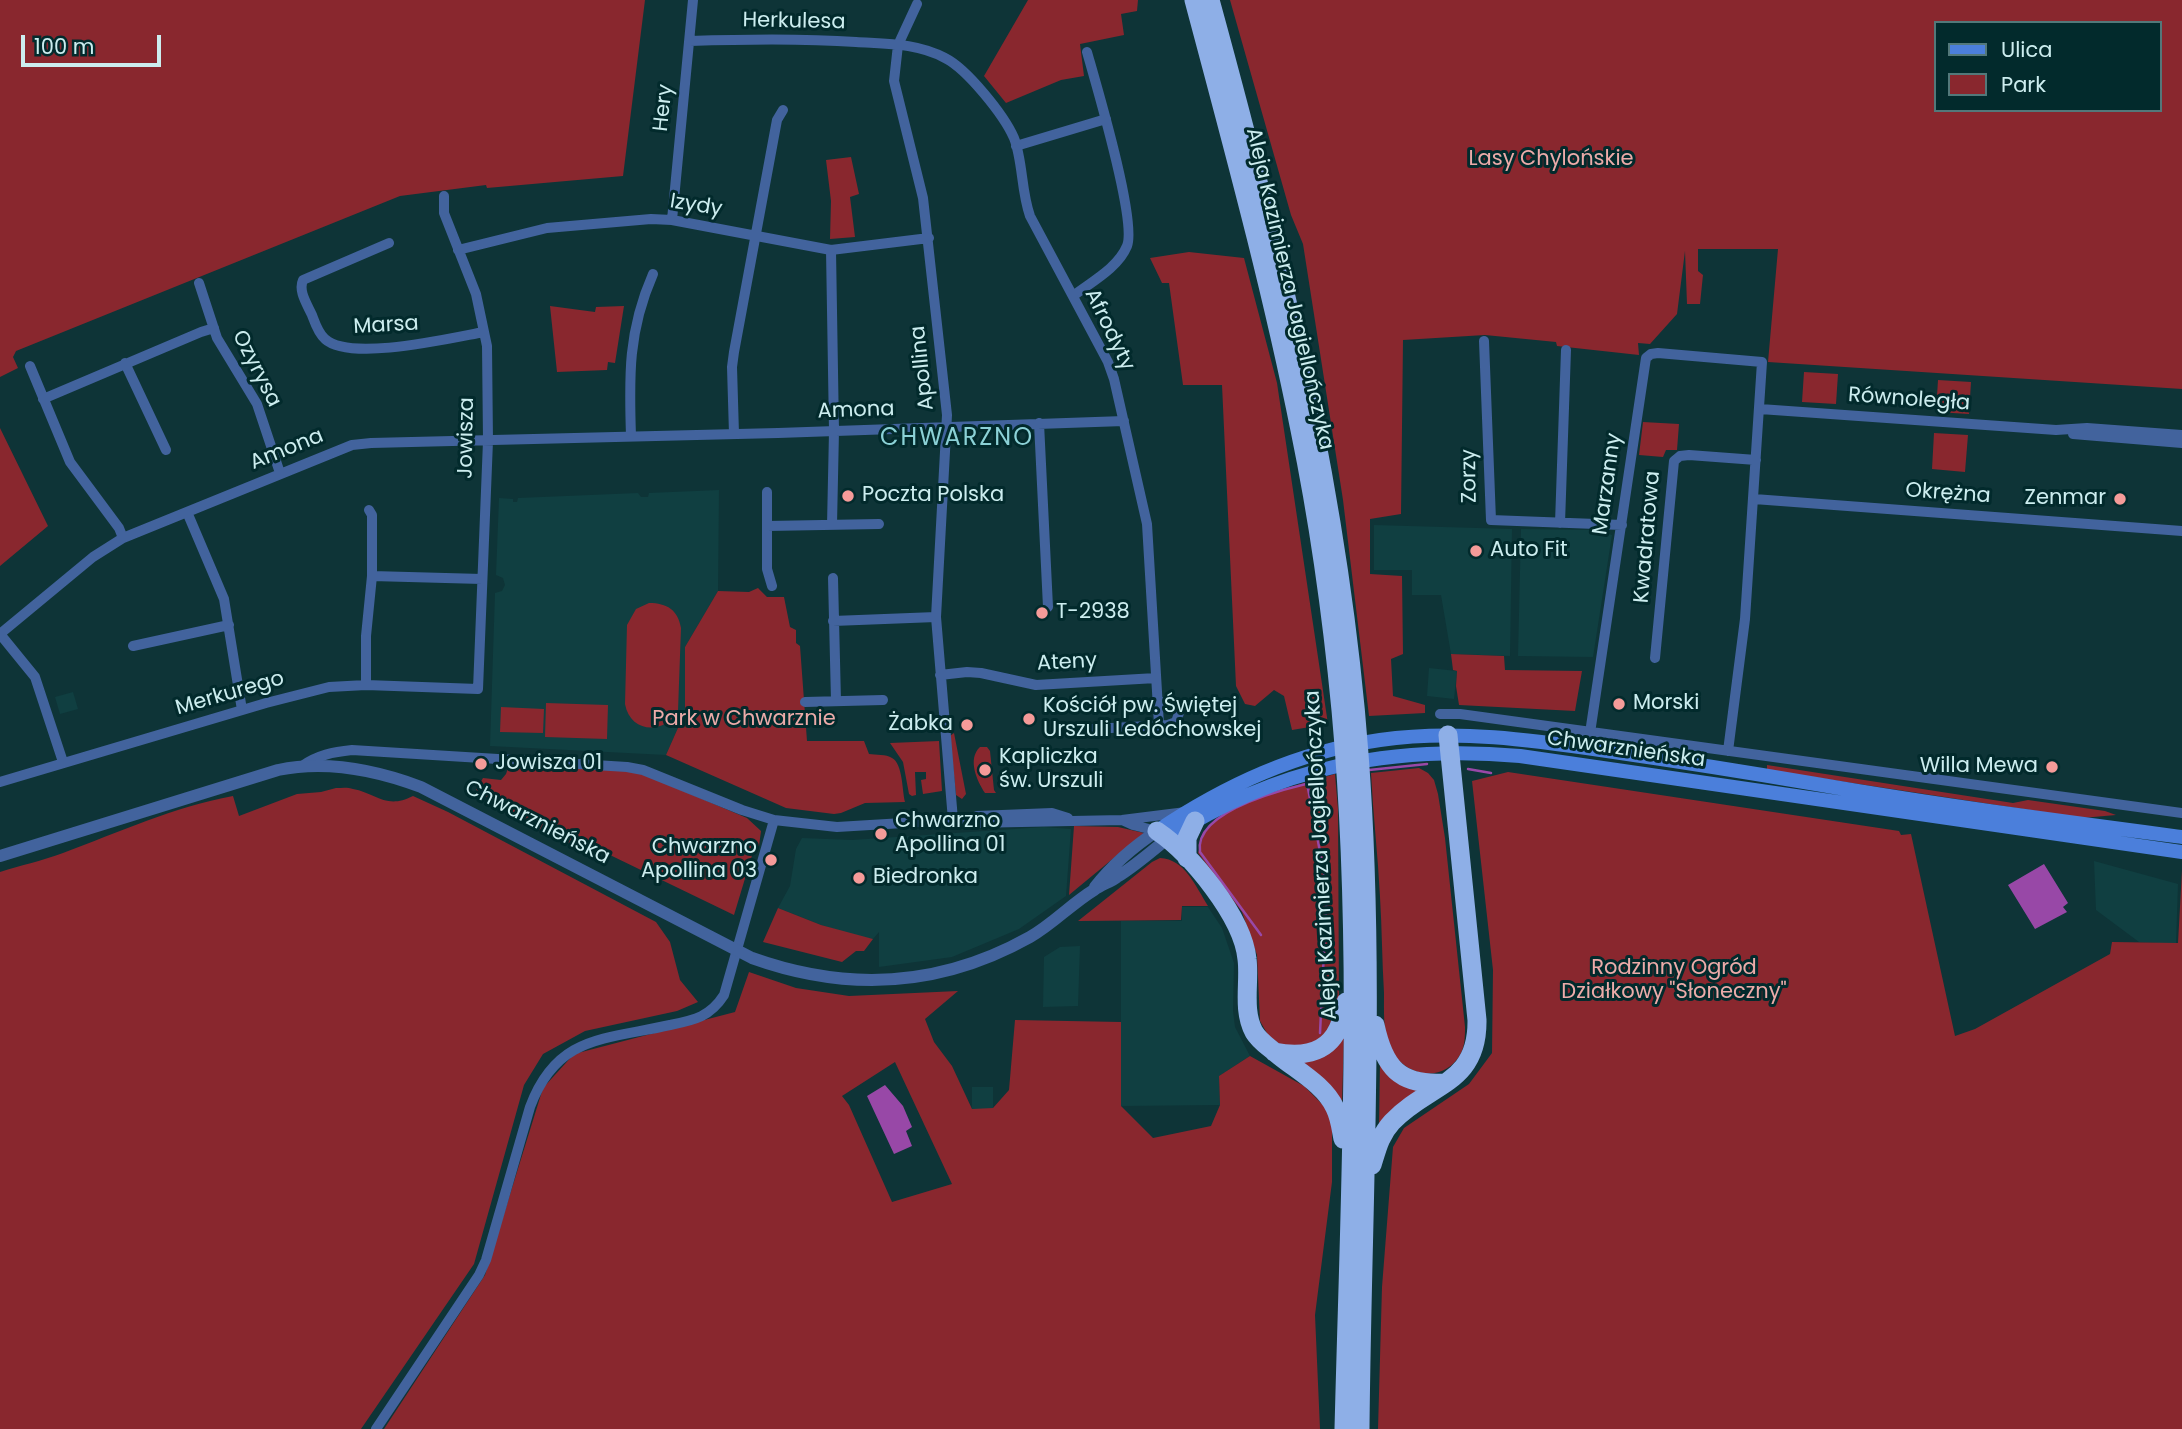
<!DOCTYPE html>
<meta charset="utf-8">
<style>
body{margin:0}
#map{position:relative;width:2182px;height:1429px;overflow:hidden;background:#0e3437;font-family:Poppins,sans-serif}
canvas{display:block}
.legend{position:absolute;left:1934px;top:21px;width:228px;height:91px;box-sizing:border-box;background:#022a2c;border:2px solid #53787a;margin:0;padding:9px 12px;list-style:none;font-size:21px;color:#ccedef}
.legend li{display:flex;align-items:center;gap:14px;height:35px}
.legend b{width:35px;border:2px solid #53787a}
.scale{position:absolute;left:21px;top:35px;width:140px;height:32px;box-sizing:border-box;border:4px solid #ccedef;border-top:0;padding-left:9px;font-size:21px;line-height:24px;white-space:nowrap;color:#ccedef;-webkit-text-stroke:5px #022a2c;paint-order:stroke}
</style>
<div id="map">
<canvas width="2182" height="1429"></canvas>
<ul class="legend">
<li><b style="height:9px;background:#4b7fdb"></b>Ulica</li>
<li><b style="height:19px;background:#89272e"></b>Park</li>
</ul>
<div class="scale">100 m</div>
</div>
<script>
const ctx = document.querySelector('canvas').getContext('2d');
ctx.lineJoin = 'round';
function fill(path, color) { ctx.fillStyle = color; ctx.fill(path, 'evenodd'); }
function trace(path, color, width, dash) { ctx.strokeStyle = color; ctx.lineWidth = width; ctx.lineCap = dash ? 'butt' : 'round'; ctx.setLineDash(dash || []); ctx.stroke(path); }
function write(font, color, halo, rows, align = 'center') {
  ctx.font = font + ' Poppins,sans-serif'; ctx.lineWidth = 6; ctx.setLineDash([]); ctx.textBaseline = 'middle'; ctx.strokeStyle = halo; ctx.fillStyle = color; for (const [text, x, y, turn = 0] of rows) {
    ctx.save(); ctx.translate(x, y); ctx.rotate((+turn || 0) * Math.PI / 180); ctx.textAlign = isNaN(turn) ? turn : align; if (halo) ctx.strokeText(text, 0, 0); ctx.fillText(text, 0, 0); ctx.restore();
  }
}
fill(new Path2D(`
 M719,490L718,591L685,647V712L666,755L490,746L495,593L502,591L505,585L503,578L496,575L499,498L513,499V502H517L518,498L638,493L641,497H648L649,493Z
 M1374,525L1512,529L1510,656L1451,654L1441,595H1412V570H1374Z
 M1521,529L1594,530L1612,535L1593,657L1518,656Z
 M1429,668L1457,671L1454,699L1427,696Z
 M73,692L78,709L60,714L55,697Z
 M1044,827L1071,829L1066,896L1019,929L952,957L879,967V932L873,939L856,936L821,925L778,908L790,886L796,849L802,838L852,840Z
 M2094,861L2178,884L2176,944L2139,942L2096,910Z
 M1182,907H1208L1222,928L1234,963L1233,1011L1235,1027L1250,1056L1219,1076L1220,1105L1121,1106V921H1182Z
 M1080,946L1078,1006L1043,1007L1044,957L1060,947Z
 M972,1087H993V1109H972Z`), '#103f41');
fill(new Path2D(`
 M0,0H645L623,176L487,188L486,185L400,196L16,351L13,357L18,368L0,377Z
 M1028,0H1138L1137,11L1121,14L1124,35L1080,44L1084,76L1061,80L1006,103L984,76Z
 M1230,0H2182V389L1768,362L1778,249H1698V271L1703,275L1700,304H1687L1685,251L1677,314L1650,344L1638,343L1639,355L1557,346L1556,342L1485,335L1403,340L1401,514L1370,519V574L1402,576L1403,654L1391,659L1393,696L1425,705V713L1369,716L1343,500L1303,244L1291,215ZM1935,23H2159V110H1935Z
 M851,157L859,194L850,197L855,237L830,239L831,201L826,160Z
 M1189,252L1244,258L1277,383L1328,724L1292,730L1284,696L1274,690L1255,706L1245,704L1236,686L1222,385H1183L1169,283H1162L1150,258Z
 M550,306L595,312L596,307L624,306L615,363L608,362L607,370L557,372Z
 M1804,372L1838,374L1836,404L1802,402Z
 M1938,380L1971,382L1969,414L1936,412Z
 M1643,422L1679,424L1677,450H1666L1663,457L1639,455Z
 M0,428L48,526L0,566Z
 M1934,433L1968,435L1965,472L1932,469Z
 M758,588L767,597H784L790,627L796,630V643L800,646L807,741H864L869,754C876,755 886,754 892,758C903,764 902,790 905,802L865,803L841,813L834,814L786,808L666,755L685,712V647L718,591L749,592Z
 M649,603C667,603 678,610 681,628L678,711C664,735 630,733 625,704L627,625L636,609Z
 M1451,654L1504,656L1505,670L1582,671L1575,711L1459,705L1456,686L1457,671L1453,670Z
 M546,703L608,705L607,739L545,737Z
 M501,707L544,709L543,733L500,732Z
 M954,733L966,794L962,799L956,795L950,736Z
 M939,741L942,791L923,794L921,780L926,779V772H915L916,795L912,796L909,794L903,762L890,743Z
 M980,747H987L990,751L994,790L996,793H985C977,781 967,759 980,747Z
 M509,765L626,770L648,776L747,818L761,831L759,846L753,852L734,915L581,841L576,846L525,823L476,790L483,778L501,780L506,774Z
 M1767,765L2013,803L2028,800L2105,811L2116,815L2082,818L1767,770Z
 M1419,768L1428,773L1434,780L1438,794L1445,838L1465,1027C1465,1036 1465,1045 1461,1053C1444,1085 1403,1077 1389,1046C1383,1031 1384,1010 1384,993C1382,961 1382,929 1380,897C1378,856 1373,815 1371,773Z
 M1508,772L1899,831L1901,835L1911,834L1955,1036L1975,1029L2110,954L2112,942L2178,943L2182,870V1429H1378L1382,1287L1393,1147L1404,1128L1469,1084L1492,1053L1493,970L1472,781Z
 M1335,774L1338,809L1339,1002L1323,1042L1286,1049L1268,1035L1260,1021L1257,955L1242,912L1198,853C1200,847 1202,838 1205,832C1220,806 1306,782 1335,774Z
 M336,788C341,788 348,787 353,789C376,793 386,810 413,796L448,812L656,922L670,942L680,980L698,1002L677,1011L585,1031L543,1054L524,1085L474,1264L361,1429H0V872C21,865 42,861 63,853C119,832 174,807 233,796L239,816L297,794L321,792Z
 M1074,826L1118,827L1144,833L1069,895Z
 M1160,858C1185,859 1196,887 1208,906H1182L1181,920L1078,921L1152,862Z
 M778,908L821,925L873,939L864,951H856L842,962L763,942Z
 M749,972L796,988L849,996L958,991L925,1019L934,1042L952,1066L972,1109L993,1108L1009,1090L1015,1020L1121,1022V1106L1153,1138L1211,1126L1220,1105L1219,1076L1250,1056L1304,1086L1327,1109L1332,1122V1182L1315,1315L1320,1429H384L485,1275L543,1088L574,1054L735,1012ZM895,1062L952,1184L892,1202L849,1105L842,1096Z
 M1344,1035L1342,1104L1291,1059Z
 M1380,1061L1426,1089L1379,1127Z`), '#89272e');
fill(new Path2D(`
 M2044,864L2068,903L2063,907L2067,912L2035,929L2008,885Z
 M885,1085L903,1106L912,1127L906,1131L912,1146L894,1154L867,1096Z`), '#9848a7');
trace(new Path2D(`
 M1468,769L1491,773
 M1369,770L1427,764
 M1307,783L1327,889L1320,1033
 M1261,935L1200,852C1193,809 1294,786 1325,780`), '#9848a7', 2.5);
trace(new Path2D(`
 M917,4L898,45L894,81L923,198L947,415L936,617L953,820
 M690,41C748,39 799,38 856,42C887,44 917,43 945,58C967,69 1004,115 1014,138C1023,161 1021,191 1030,216L1108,362L1114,379L1147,524L1159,725
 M1016,146L1106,119
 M672,220L693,0
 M389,243L303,280C298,291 307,304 312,315C315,323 318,333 325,339C350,362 451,338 484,332
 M458,250L547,228L651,219L672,220L831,250L929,238
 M831,250L834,431L832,525
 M199,283L217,338L257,404L280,473
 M1073,296C1091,282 1118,268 1127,246C1137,221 1096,84 1087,52
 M1484,341L1491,520L1622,525
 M125,363L166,450
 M30,366L70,462L119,528L123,538
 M43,399L201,332L214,328
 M1760,409L2056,430L2087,428L2182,435
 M1039,423L1048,607
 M734,434L732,367L734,352L777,120L783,110
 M2073,434L2182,443
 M631,436C629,376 628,331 653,274
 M767,492V569L772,586
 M1754,499L2182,531
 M187,512L224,599L242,710
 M1560,523L1566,350
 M767,526L879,524
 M372,576L482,579
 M833,578L836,701
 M833,621L936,617
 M0,634L93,557L123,538L352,445L371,443L778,433L1124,421
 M0,634L35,677L63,762
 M133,646L229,625
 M1655,658L1674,461L1680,456L1689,455L1756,460
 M940,675L967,672L981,673L1036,685L1156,678
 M366,685V636L372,576V515L369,510
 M805,702L883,700
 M1440,714H1460L2182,813
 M1073,730L1168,725L1176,722L1179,713C1177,701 1168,702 1158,702
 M1590,733L1646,358L1651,354L1658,353L1762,362L1745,619L1728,751
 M302,766C318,755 333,752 352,750L627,767L643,770L742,810L774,820L837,827L953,820L971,823L1122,820L1186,812
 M0,782L266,703L329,687L366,685L478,689L488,441L487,346L476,294L444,213V196
 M977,816L1052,813L1068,818
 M1122,820L1133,825L1157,831
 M376,1429L479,1275L486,1260L530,1107C557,1035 604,1040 670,1025C694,1020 710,1017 724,995L774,820`), '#42639d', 10);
trace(new Path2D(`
 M0,856L278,770C326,760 376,770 421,787L752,958C847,992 941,987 1030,937C1053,924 1071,904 1094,890C1101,885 1110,882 1117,877C1135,866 1152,851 1168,838
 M1095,887C1113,864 1133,847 1157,831`), '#42639d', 12);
trace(new Path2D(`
 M1157,831C1226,785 1297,752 1380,740C1456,729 1532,740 1607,751C1676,761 1746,772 1816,784C1937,805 2060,821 2182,837
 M1168,838C1277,767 1391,745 1520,756L2182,852`), '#4b7fdb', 14);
trace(new Path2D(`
 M1194,0C1232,143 1271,285 1300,430C1319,522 1332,616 1341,710C1363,949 1350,1190 1344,1429
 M1210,0C1278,248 1340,496 1359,754C1376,978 1362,1204 1360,1429
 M1157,831C1191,854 1243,917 1247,959C1250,982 1242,1010 1254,1032C1260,1042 1269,1047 1277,1054C1296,1070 1325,1085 1335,1108C1340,1118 1341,1129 1343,1139
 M1187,858V838L1195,821
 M1375,1025C1384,1067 1399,1086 1445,1083
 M1274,1052C1298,1057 1326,1055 1338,1029C1342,1021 1343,1011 1346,1002
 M1372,1165C1377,1149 1380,1135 1392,1122C1429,1083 1478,1085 1477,1020L1448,735`), '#8eafe7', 19);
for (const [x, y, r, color] of [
 [848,496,7,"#f59b99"],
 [2120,499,7,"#f59b99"],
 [1476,551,7,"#f59b99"],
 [1042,613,7,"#f59b99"],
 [1619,704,7,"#f59b99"],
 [1029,719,7,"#f59b99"],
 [967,725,7,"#f59b99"],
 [481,764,7,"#f59b99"],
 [2052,767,7,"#f59b99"],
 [985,770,7,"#f59b99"],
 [881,834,7,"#f59b99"],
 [771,860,7,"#f59b99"],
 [859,878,7,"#f59b99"]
]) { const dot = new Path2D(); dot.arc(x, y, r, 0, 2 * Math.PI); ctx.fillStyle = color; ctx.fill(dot); trace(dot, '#022a2c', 2.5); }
write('21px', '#ccedef', '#022a2c', [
 ["Herkulesa",794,22,1],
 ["Hery",664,108,-84],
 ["Izydy",696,206,9],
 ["Aleja Kazimierza Jagiellończyka",1289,289,77],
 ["Marsa",386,326,-3],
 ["Afrodyty",1109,330,64],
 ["Apollina",923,368,-96],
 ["Ozyrysa",256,369,63],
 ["Równoległa",1909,400,4],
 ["Amona",856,411,-2],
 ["Jowisza",467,438,-89],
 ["Amona",287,450,-22],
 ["Zorzy",1470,476,-91],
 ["Marzanny",1608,484,-82],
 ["Okrężna",1948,494,4],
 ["Kwadratowa",1648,537,-85],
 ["Ateny",1067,663,-3],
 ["Merkurego",230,694,-16],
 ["Chwarznieńska",1626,750,8],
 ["Chwarznieńska",537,823,27],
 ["Aleja Kazimierza Jagiellończyka",1322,855,-93]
]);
write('21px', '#ecaba9', '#022a2c', [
 ["Lasy Chylońskie",1551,160],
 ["Park w Chwarznie",744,720],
 ["Rodzinny Ogród",1674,969],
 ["Działkowy \"Słoneczny\"",1674,993]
]);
write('21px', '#ccedef', '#022a2c', [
 ["Poczta Polska",862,496],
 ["Zenmar",2106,499,"right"],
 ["Auto Fit",1490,551],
 ["T-2938",1056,613],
 ["Morski",1633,704],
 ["Kościół pw. Świętej",1043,707],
 ["Urszuli Ledóchowskej",1043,731],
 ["Żabka",953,725,"right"],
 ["Kapliczka",999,758],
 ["św. Urszuli",999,782],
 ["Jowisza 01",495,764],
 ["Willa Mewa",2038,767,"right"],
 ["Chwarzno",895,822],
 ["Apollina 01",895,846],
 ["Chwarzno",757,848,"right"],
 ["Apollina 03",757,872,"right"],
 ["Biedronka",873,878]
], 'left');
ctx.letterSpacing = '2px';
write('24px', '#8bd1d6', '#022a2c', [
 ["CHWARZNO",957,439]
]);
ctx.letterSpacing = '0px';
</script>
